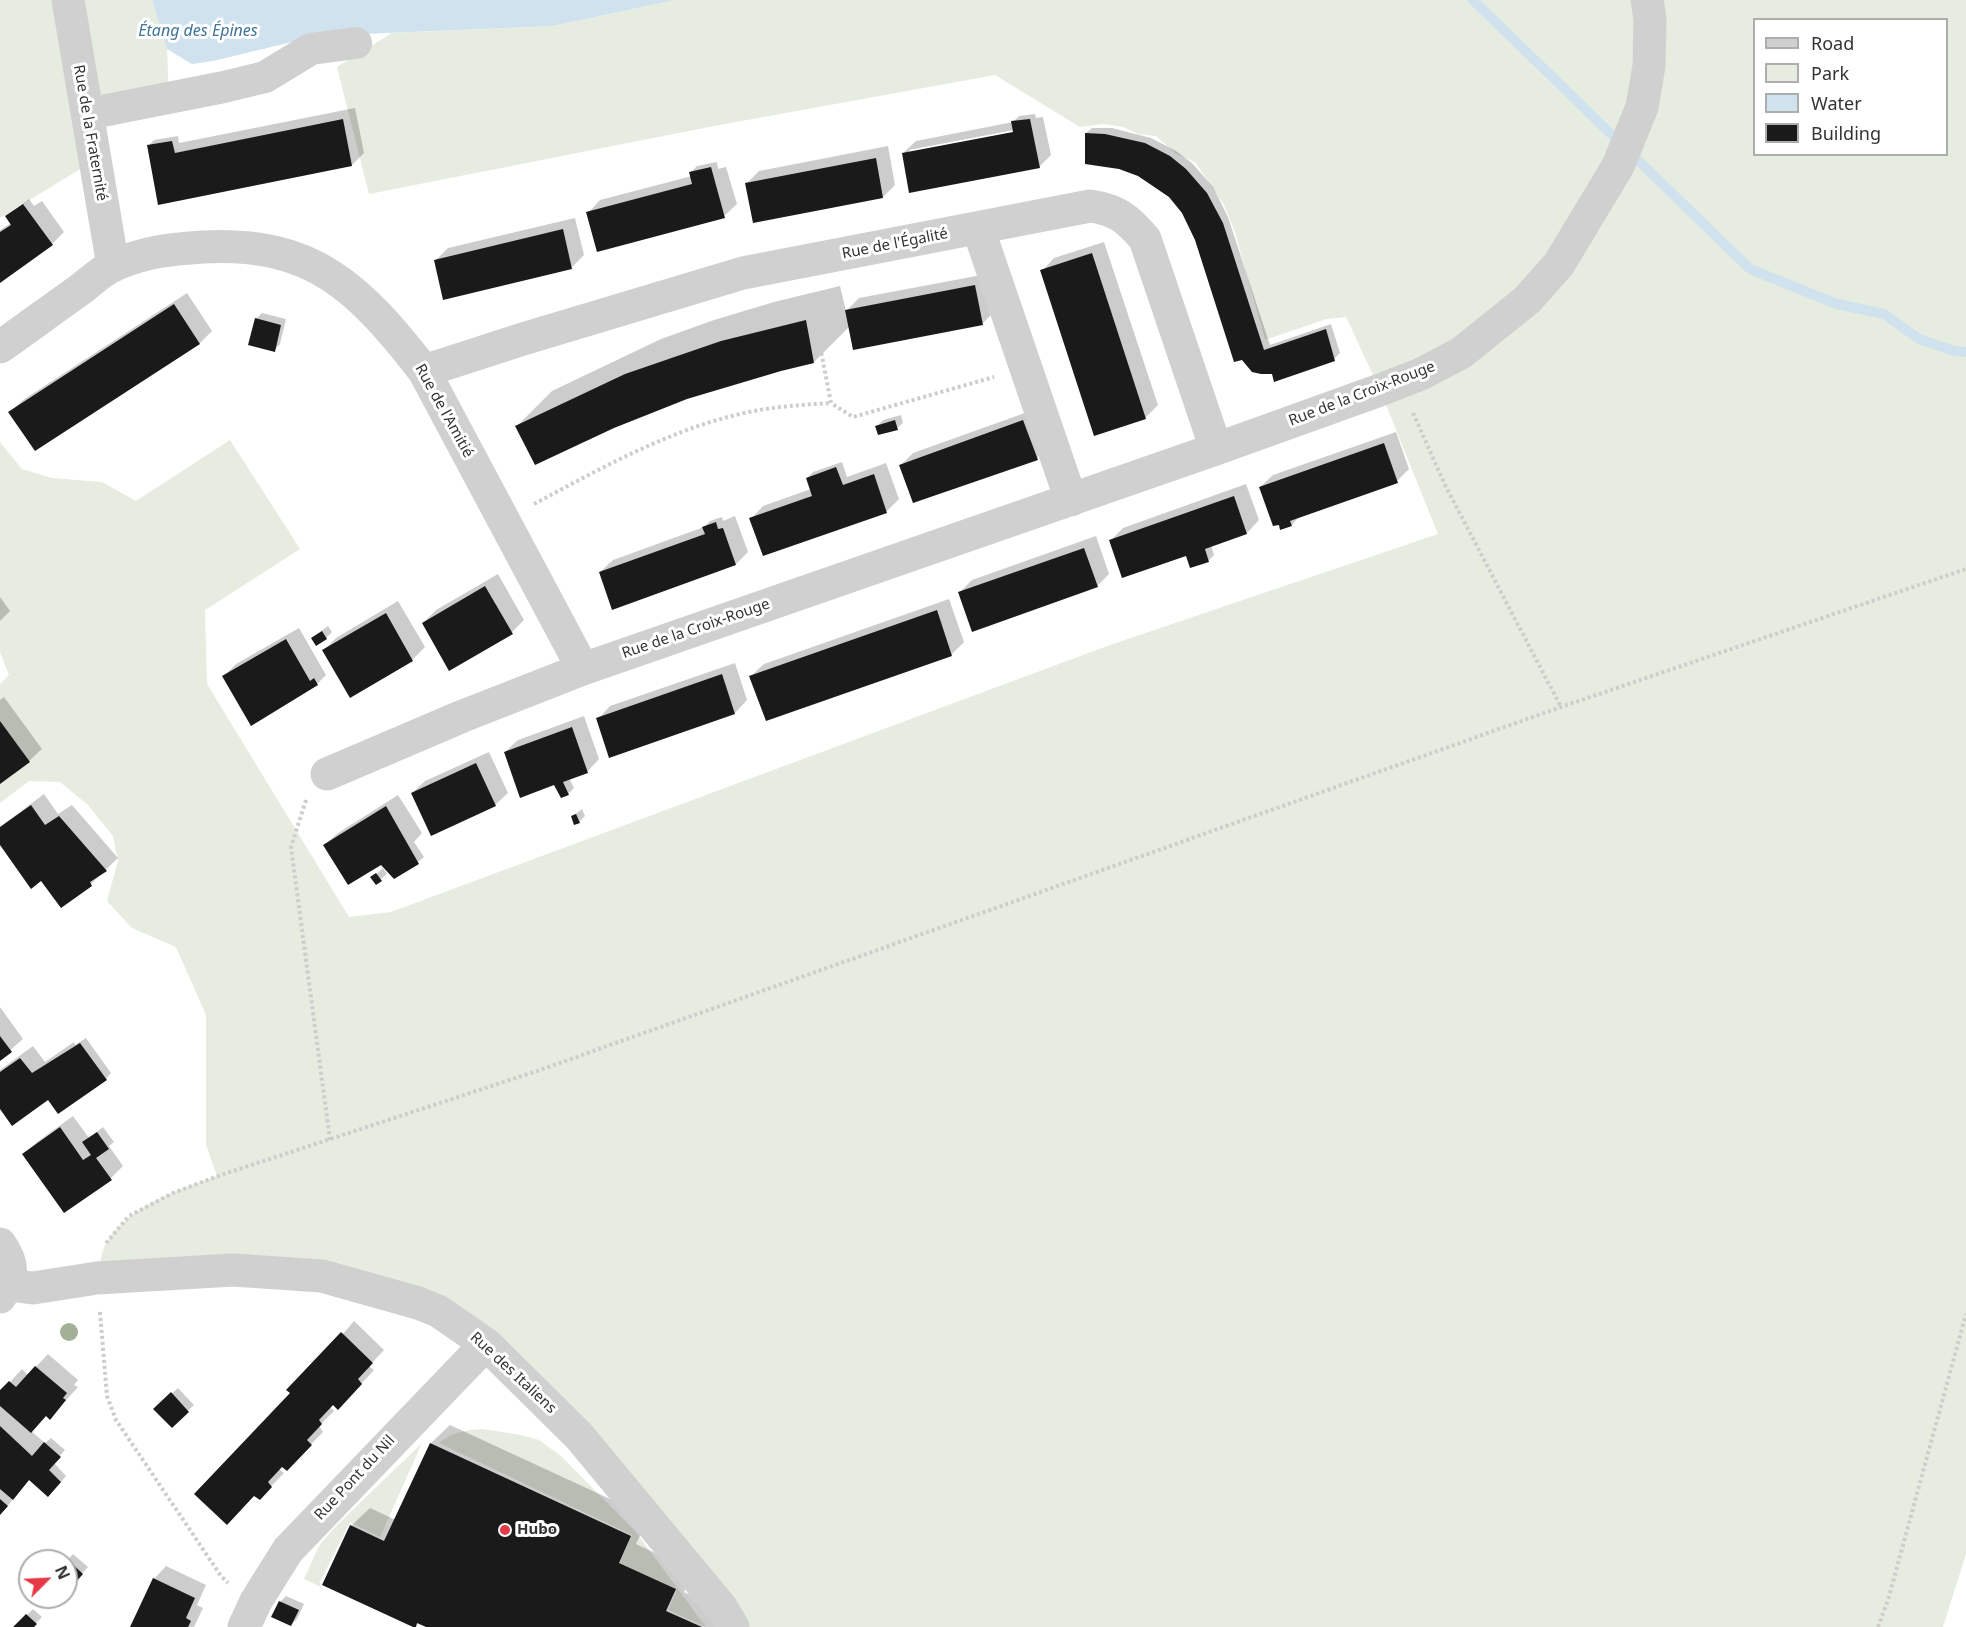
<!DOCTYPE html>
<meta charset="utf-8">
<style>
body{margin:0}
#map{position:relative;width:1966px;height:1627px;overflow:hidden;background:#fff;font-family:"Noto Sans",sans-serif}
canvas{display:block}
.legend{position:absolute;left:1753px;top:18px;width:195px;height:138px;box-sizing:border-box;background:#fff;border:2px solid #adadad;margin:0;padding:8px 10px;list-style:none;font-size:18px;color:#333}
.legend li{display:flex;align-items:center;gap:12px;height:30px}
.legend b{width:30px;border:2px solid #adadad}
.north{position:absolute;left:18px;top:1549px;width:60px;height:60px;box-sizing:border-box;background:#fff;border:2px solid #adadad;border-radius:50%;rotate:66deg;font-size:16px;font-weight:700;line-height:24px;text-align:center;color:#333}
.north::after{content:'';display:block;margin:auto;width:21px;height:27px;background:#e63946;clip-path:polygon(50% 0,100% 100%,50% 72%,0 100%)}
</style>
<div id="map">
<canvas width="1966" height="1627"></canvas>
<ul class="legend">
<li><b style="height:8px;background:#d0d0d0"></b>Road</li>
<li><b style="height:16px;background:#e6ecdf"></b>Park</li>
<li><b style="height:16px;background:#cfe2ee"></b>Water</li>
<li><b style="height:16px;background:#1a1a1a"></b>Building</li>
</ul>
<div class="north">N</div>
</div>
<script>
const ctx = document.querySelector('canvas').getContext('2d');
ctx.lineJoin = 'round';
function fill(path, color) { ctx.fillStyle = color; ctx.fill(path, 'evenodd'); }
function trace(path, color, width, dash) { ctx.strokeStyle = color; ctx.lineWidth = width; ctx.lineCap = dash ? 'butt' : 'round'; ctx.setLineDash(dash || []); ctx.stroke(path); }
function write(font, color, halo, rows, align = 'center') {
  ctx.font = font + ' "Noto Sans",sans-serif'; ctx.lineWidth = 6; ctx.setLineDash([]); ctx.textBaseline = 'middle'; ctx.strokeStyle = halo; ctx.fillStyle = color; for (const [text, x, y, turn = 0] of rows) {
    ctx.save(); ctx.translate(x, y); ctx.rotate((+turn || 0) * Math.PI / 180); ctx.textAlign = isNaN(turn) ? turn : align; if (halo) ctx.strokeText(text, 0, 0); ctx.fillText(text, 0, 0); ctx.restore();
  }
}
fill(new Path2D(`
 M0,0H152L167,49L169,98L87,114L95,160L0,218Z
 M675,0H1966V1554L1943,1627H733L486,1344L322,1276L97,1278C100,1267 101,1251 107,1242C130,1205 179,1190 217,1176L206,1145V1015L176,947L132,928L107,901L118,861L113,836L88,805L60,782L29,781L0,803V684L9,675L0,652V442L22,469L52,478L102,482L136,501L230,440L300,549L205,610L207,684L349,917L391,912L1110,645L1438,534L1380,390L1346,317L1326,319L1265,340L1235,232L1224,205L1195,162L1176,154L1156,136L1138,134L1123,127L1104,124L1080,127L995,75L714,126L369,194L337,67L392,33L553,26ZM1754,20H1946V154H1754Z
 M483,1429L521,1435L539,1440L561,1456L635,1531L706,1627L668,1610L677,1589L620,1563L632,1535L439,1443C453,1432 465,1430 483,1429Z
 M422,1443L380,1537L350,1522L320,1582L321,1587L304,1579L319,1546L334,1528Z`), '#e6ecdf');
fill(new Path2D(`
 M152,0H675L553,26L317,36L213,61L192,64L167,49Z`), '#cfe2ee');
fill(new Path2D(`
 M355,108L364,153L352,165L159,203L148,146L154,140L178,136L179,143Z
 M1035,114L1036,118L1043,117L1051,155L1039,167L903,153L916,141L1013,122L1019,116ZM1014,130V133L910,153L909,150Z
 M1092,128H1112L1151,138L1176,151L1192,163L1213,187L1228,217L1270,345L1331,324L1340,353L1334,359L1273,373L1196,239L1184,212L1170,196L1086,133Z
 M888,146L895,185L883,197L747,183L759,171Z
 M717,162L718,169L726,167L737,204L724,216L588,213L600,200L692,176L691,172L697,166Z
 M29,199L34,206L42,201L64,232L52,244L0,281V230L11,223L7,216Z
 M575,218L584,255L571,268L435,261L448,248Z
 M1104,242L1158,405L1146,417L1095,434L1042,271L1054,258Z
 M987,274L994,312L982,324L850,326L814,362L517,426L552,391L661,339L714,320L774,302L840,286L846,311L859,298Z
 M187,293L212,331L200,343L36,449L10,412L23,400Z
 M262,313L286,319L280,344L274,350L256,319Z
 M1036,409L1049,446L1037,458L901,465L913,453Z
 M901,415L903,423L897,428L877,426L883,420Z
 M1396,432L1409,469L1397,481L1296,517L1297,519L1292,525L1260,487L1273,475Z
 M842,462L847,477L886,463L899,499L887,511L763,554L751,519L763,506L811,489L807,478L813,472Z
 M1246,484L1259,520L1247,533L1211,545L1214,555L1209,560L1191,566L1187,554L1111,540L1123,528Z
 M735,516L748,552L736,564L600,572L613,560L704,527L710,521L722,517L723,521Z
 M1096,536L1109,574L1097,586L960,592L972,580Z
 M498,574L524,620L512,632L423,623L436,610Z
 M0,597L10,611L0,621Z
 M949,599L964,642L952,654L767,719L751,676L764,664Z
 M398,601L425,647L413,659L351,696L324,650L336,638Z
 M328,626L332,632L326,638H312Z
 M299,628L326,675L317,684L224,676L236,664Z
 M735,663L747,700L735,713L610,756L598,719L610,706Z
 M4,697L42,749L29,761L0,782V700Z
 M584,716L599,759L587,772L569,778L574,788L568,794L505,752L518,740Z
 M489,752L508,793L495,805L412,793L425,781Z
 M44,794L58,814L72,805L118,858L91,884L61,906L42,879L0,842V827Z
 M398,795L422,833L414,842L424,857L418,862L394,877L383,865L325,845L338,833Z
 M582,809L585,816L579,822L573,816Z
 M383,868L387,874L376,883L372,878Z
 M0,1007L23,1039L0,1059Z
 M86,1038L111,1073L106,1079L48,1098L0,1106V1070L33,1046L45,1062L74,1042L75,1045Z
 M73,1116L89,1138L103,1127L114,1142L109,1146L123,1166L111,1178L24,1154L37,1142Z
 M354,1321L384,1350L369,1366L374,1370L350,1396L330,1407L334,1411L319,1426L323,1432L287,1469L282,1465L279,1469L284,1473L260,1498L292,1393Z
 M48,1354L78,1380L74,1385L78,1387L50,1418L46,1415L31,1431L45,1443L51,1438L65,1450L54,1463L66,1476L54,1490L30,1479L0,1515V1393L22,1369L28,1375Z
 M178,1388L194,1405L172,1426L155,1409Z
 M450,1425L649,1517L636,1544L694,1571L684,1592L723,1610L715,1627H429L419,1622L415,1626L351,1526L370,1508L396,1520L431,1443Z
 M73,1554L88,1567L75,1581L66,1573V1562Z
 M166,1566L206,1585L197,1605L203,1608L194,1627H131L154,1579Z
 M286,1596L304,1604L297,1619L291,1625L280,1602Z
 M33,1609L42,1617L32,1627H15Z`), '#0003');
trace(new Path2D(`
 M1473,0L1750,269L1837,304L1884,314L1919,339L1954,351L1966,352`), '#cfe2ee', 10);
fill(new Path2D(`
 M343,119L352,166L158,205L147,145L172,141L175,153Z
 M1030,119L1040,168L909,193L902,153L1013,132L1011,121Z
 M1085,133L1105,134L1145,143L1170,156L1186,169L1207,193L1223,223L1264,350L1326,329L1335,361L1274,382L1272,374H1261L1252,372L1242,360L1234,362L1195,240L1182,213L1169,197L1138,176L1119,169L1085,164Z
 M876,158L883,198L753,223L745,183Z
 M711,167L725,218L597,252L586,212L692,184L689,172Z
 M23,204L53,245L0,283V232L11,225L5,216Z
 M563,229L572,269L443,300L434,260Z
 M1092,253L1146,419L1094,436L1040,270Z
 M975,285L983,325L853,350L845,310Z
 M174,304L200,344L35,451L8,412Z
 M255,318L281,325L275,352L248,345Z
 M806,320L814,363L781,371L687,399L614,428L535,465L515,426L625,374L721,341Z
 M895,420L898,430L878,435L875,426Z
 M1023,420L1038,460L913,503L899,465Z
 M1384,443L1398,483L1290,521L1292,526L1280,530L1279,525L1273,526L1259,487Z
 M836,467L843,485L874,474L887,513L763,556L749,518L812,496L806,478Z
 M1234,496L1247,534L1205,549L1209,562L1190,568L1186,556L1122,578L1109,540Z
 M716,522L718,529L723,528L736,565L612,610L599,572L705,534L702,527Z
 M1084,548L1098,587L972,632L958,592Z
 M485,586L513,634L449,671L422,623Z
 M937,610L952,656L766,721L749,676Z
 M386,613L413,661L350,698L322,650Z
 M322,631L327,639L316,646L311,638Z
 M286,639L310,681L314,678L318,685L251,726L222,676Z
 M722,674L735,714L609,758L596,718Z
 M0,721L30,762L0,784Z
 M572,727L588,773L563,782L569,795L561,798L554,785L520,798L504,752Z
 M476,763L496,806L431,836L411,793Z
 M31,805L45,825L59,816L107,871L90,882L92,886L61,908L41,881L31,889L0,845V827Z
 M386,806L419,864L394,879L381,865L348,885L323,845Z
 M576,814L580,823L574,825L571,816Z
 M376,873L382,881L376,885L370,877Z
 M0,1036L12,1052L0,1061Z
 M80,1043L107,1080L58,1114L48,1100L12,1126L0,1109V1072L20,1058L32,1073Z
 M60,1127L83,1160L91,1155L82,1142L97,1132L109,1149L96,1158L112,1180L64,1213L22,1154Z
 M341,1332L373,1363L358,1379L362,1384L338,1410L333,1405L319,1420L322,1424L307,1440L312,1445L287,1471L282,1467L268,1482L272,1487L260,1500L254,1496L227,1525L194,1494L290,1393L286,1390Z
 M35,1366L67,1393L63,1398L66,1400L50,1420L46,1416L31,1433L0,1406V1390L9,1381L16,1387Z
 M171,1392L189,1412L172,1428L153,1409Z
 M0,1426L32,1456L44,1442L61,1457L49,1470L61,1482L48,1497L29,1480L13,1500L0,1489Z
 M430,1443L631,1536L619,1563L676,1589L666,1611L702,1627H426L417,1623L416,1627H413L322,1585L350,1525L384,1541Z
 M0,1499L8,1506L0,1515Z
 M66,1558L83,1574L75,1583L66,1575Z
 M153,1578L195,1598L186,1618L191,1621L188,1627H130Z
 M279,1601L299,1610L291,1626L271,1617Z
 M26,1614L37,1624L34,1627H13Z`), '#1a1a1a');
trace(new Path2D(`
 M810,294L831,403L853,417L994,377
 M1413,413L1445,485L1561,707
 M534,504C598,470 665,432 736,415C767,407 799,405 831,403
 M306,800L291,847L330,1140
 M106,1243L129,1216L173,1193L218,1176L537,1071L1561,707L1966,569
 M100,1312L107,1396L116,1420L221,1576L228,1583
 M1878,1627L1888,1600L1966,1314`), '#cdcdcd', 4, [3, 3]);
trace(new Path2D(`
 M87,114L224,87L265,77L311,49L356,43`), '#d0d0d0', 32);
trace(new Path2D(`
 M68,0L113,266
 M978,228L1071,500
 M0,347C27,328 54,308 81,289C91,281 103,270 114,265C145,252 170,249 203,247C314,241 360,289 424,371L583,669
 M424,371L523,339L743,273L1090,206C1117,210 1127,218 1145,239L1216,449
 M327,774L463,716L583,669L1216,449L1380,390L1421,374L1461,353L1527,300L1559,264L1618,166L1642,107L1649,66L1650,19L1647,0
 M9,1285L33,1288L97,1278L233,1270L322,1276L418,1303L438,1311L486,1344L579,1436L721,1607L733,1627
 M244,1627L256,1601L288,1550L486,1344`), '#d0d0d0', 33);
trace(new Path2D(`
 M0,1244C14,1263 14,1278 0,1297`), '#d0d0d0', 33);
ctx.fillStyle = '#a2b095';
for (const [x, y] of [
 [69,1332]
]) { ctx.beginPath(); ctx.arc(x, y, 9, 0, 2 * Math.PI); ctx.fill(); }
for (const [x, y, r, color] of [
 [505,1530,6,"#e63946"]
]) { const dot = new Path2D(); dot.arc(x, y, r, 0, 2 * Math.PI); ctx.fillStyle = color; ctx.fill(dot); trace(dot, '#fff', 2); }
write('15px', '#333', '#fff', [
 ["Rue de la Fraternité",90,133,80],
 ["Rue de l'Égalité",895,244,-11],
 ["Rue de la Croix-Rouge",1362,394,-21],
 ["Rue de l'Amitié",444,411,61],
 ["Rue de la Croix-Rouge",696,629,-19],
 ["Rue des Italiens",513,1373,43],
 ["Rue Pont du Nil",355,1478,-47]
]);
write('bold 15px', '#333', '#fff', [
 ["Hubo",517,1530]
], 'left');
write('italic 16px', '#3f7597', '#fff', [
 ["Étang des Épines",198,31]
]);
</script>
